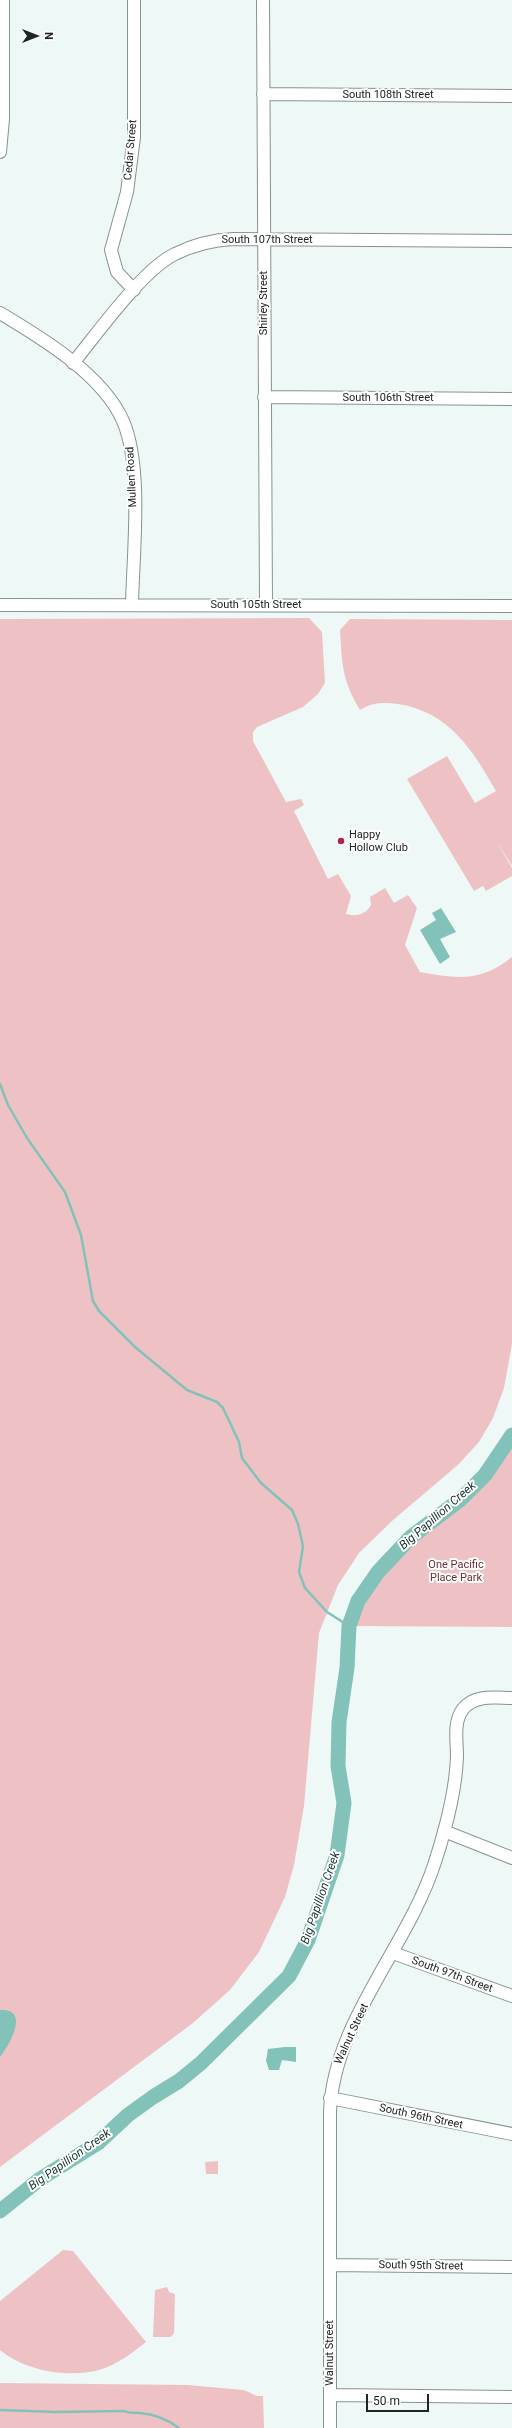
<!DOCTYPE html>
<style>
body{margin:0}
#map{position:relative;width:512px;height:2428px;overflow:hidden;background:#eef9f7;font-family:Roboto,sans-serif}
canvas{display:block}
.north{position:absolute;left:16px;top:16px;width:40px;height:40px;-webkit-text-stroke:3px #fff;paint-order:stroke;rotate:90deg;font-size:11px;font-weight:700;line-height:16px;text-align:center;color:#202423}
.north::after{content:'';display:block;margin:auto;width:14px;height:18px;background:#202423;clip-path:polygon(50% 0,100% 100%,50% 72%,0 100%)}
.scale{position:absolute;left:366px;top:2394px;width:63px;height:18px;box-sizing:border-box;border:2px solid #202423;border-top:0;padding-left:5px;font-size:12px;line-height:14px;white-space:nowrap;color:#202423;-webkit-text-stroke:3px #fff;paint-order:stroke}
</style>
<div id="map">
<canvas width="512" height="2428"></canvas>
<div class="north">N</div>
<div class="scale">50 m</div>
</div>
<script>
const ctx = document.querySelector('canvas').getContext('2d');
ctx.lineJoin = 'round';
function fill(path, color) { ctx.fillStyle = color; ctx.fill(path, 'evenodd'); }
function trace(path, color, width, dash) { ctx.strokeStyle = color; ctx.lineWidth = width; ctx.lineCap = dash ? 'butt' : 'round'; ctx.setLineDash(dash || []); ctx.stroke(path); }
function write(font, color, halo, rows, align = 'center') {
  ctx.font = font + ' Roboto,sans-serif'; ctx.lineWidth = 4; ctx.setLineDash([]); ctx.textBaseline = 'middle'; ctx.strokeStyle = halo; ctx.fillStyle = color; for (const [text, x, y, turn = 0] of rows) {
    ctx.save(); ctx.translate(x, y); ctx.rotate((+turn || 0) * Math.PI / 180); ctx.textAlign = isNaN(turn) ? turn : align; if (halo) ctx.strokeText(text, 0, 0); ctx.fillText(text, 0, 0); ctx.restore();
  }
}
fill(new Path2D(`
 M309,618L322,632L325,683L318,694L303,707L257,727L253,732V741L286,802L301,799L304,805L294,811L328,879L338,874L351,896L346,914C357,917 366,914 371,905L370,897L385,888L394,903L408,895L417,908L405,945L420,972C458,979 481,982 512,957V1344L504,1388L493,1418L479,1442L459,1464L392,1521L359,1553L338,1585L319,1633L304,1806L294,1865L285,1897L259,1952L230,1990L193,2023L0,2167V619Z
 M350,619L512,620V866L497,842L512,868V876L486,891L483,886L474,891L407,779L447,756L475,803L496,791C472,749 449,712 398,704C385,702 372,702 360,710C342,680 342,664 340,630Z
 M512,1435V1627L349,1626C360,1591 384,1559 413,1535C449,1505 491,1481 512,1435Z
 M218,2161V2174H206L205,2162Z
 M63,2250L73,2251L146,2342C132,2353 117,2365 99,2370C67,2378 25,2371 0,2350V2301Z
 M167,2287L169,2292L175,2294L174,2333L171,2337H153L155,2290Z
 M0,2383L188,2385L244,2390L257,2396H263L264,2428H0Z`), '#eec2c5');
fill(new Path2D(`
 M441,908L456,932L440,939L450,957L440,964L420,930L436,920L432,913Z
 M0,2010C31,2008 9,2046 0,2057Z
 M285,2047H296V2062L282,2060L279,2070H269L266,2061L268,2049Z`), '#83c2b8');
trace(new Path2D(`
 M0,1084L8,1105L27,1138L65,1192L81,1235L93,1301L99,1311L135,1347L187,1390L217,1402L223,1408L239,1442L242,1458L261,1483L292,1510L298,1524L303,1546L299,1572L305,1588L327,1612L349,1626
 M0,2410L56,2412L124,2411C130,2414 133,2412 140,2413C154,2414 167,2419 179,2428`), '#83c2b8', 2.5);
trace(new Path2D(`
 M0,2211L40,2179L98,2143L128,2115L153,2097L179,2081L201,2063L289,1976L308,1940L337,1855L344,1803L338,1766L339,1722L347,1668L349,1626L358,1601L378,1572L411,1537L461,1499L485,1475L512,1435`), '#83c2b8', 15);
const minor = new Path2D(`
 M134,0V137L127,192L111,250L117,272L134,290
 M263,0L266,605
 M263,94L512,96
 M0,152L3,119V0
 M0,313C42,338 103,375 123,421C143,467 133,554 132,604
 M73,363C97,334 143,269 175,254C193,245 213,240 233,239L512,241
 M264,397L512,399
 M0,605L512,606
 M444,1831L512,1858
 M393,1953L512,1996
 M330,2098L512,2134
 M330,2265L512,2267
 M330,2395L512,2397
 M330,2428V2112C333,2022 408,1947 435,1862C446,1828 456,1791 457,1756C457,1740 453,1722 463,1709C475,1694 496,1698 512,1698`);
trace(minor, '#889290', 14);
trace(minor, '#fff', 12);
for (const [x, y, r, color] of [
 [341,841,4,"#b32145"]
]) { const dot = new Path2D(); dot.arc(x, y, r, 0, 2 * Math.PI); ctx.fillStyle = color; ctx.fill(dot); trace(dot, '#fff', 1.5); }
write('11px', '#202423', '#fff', [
 ["South 108th Street",388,95],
 ["Cedar Street",131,150,-85],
 ["South 107th Street",267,240],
 ["Shirley Street",264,303,-90],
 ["South 106th Street",388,398],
 ["Mullen Road",132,477,-93],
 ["South 105th Street",256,605],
 ["South 97th Street",452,1975,20],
 ["Walnut Street",352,2034,-65],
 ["South 96th Street",421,2117,12],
 ["South 95th Street",421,2266,1],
 ["Walnut Street",330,2353,-90]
]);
write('11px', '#202423', '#fff', [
 ["Happy",349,835],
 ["Hollow Club",349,848]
], 'left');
write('11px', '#712d37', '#fff', [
 ["One Pacific",456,1565],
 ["Place Park",456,1578]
]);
write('italic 12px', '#13332f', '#fff', [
 ["Big Papillion Creek",438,1516,-41],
 ["Big Papillion Creek",321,1898,-71],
 ["Big Papillion Creek",70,2160,-35]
]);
</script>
